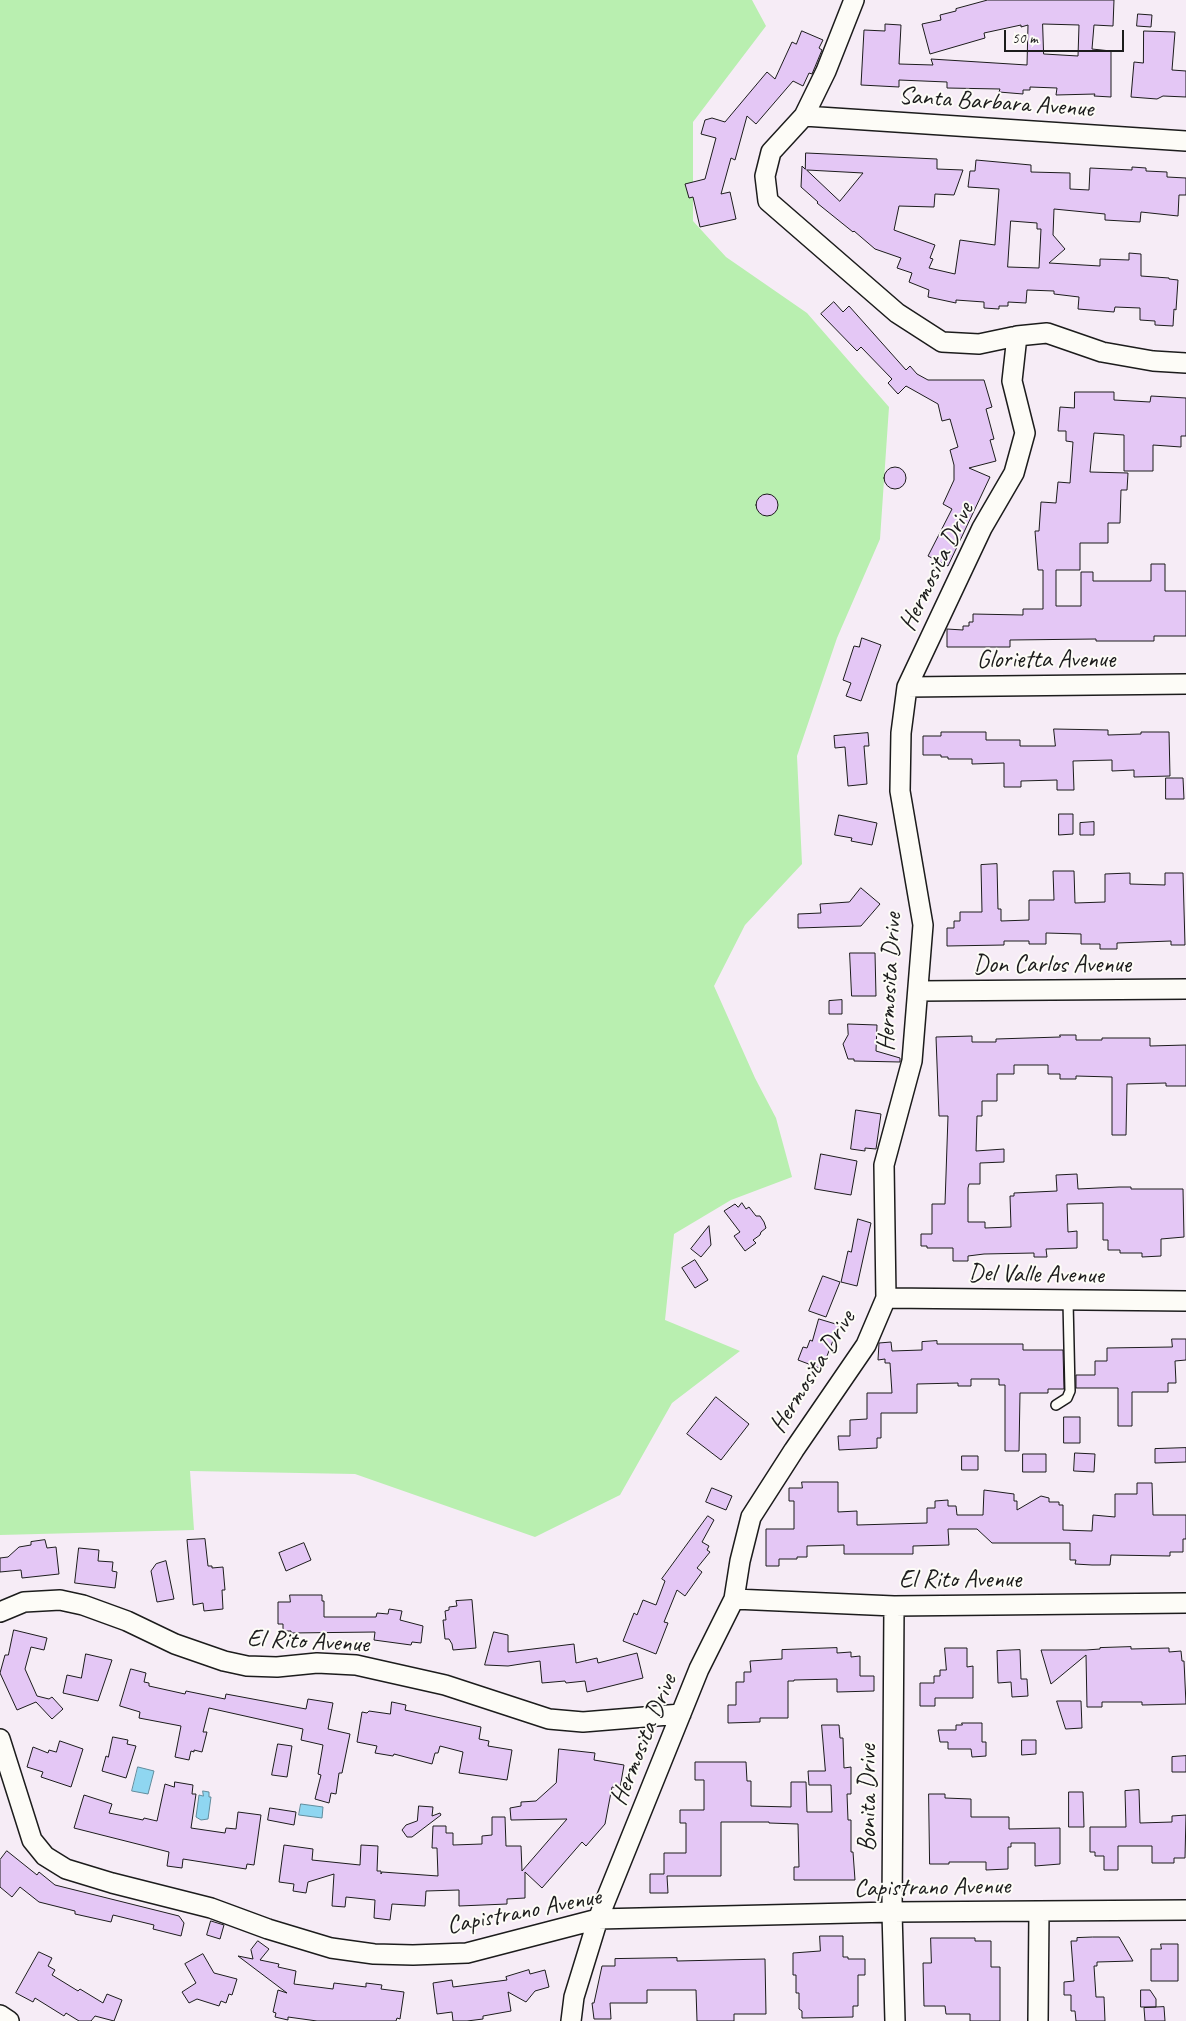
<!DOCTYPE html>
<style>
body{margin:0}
#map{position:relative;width:1186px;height:2021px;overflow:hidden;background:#f6ecf6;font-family:Caveat,sans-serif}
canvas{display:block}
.scale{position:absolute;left:1004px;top:30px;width:120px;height:22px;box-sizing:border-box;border:2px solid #1c1c1c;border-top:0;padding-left:6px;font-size:15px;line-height:18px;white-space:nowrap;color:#1c1c1c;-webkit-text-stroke:4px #fdfcf7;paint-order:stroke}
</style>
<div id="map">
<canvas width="1186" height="2021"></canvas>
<div class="scale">50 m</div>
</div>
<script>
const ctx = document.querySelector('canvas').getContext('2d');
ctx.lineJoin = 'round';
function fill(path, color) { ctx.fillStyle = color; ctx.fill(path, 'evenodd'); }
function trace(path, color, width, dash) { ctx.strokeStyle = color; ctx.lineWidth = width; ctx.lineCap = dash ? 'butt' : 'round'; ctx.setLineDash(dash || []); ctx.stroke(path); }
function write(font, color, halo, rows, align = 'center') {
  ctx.font = font + ' Caveat,sans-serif'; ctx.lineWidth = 4; ctx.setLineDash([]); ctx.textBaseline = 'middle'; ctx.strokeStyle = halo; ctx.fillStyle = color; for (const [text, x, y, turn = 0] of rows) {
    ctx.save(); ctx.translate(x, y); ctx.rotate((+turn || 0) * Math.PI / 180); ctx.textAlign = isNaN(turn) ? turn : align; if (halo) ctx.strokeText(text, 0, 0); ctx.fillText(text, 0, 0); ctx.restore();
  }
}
fill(new Path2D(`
 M0,0H752L766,26L693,122V221L726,257L807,313L889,407L880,539L837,638L797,756L802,864L745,925L714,986L755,1078L776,1118L792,1177L731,1200L674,1234L665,1320L740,1351L672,1403L620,1495L535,1537L355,1474L190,1471L194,1530L0,1535Z`), '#b9efb0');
const water = new Path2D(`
 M138,1767L154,1771L148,1794L132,1791Z
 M203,1791L209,1792V1797H211L208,1819L201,1820L196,1817L199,1795L203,1796Z
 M301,1804L323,1807L322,1818L299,1815Z`);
fill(water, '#8fd6f1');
trace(water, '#618c9c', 1);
const building = new Path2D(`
 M988,0H1114L1113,26L1094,25L1092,49L1111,51V97L1094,96L1095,94L1056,95L1057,88L1030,87V90H1023V94L999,92L1000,89L947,88V82L899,80V87L861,85L864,30L885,31V24L901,25L899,64L933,65L931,59L1027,65L1028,25L1021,27V25L984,33L985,38L930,54L922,24L941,20L940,15L956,11V9ZM1043,24L1079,25L1078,56L1044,54Z
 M1138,14L1152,15L1151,27L1137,26Z
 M802,31L823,40L819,48L822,50L812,74L809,73L803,86L793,81L756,124L747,116L735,160L731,158L721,194L730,192L736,219L700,227L693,197L689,198L685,184L705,179L716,138L701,134L705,120L712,118L725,122L767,72L775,79L792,42L796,44Z
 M1144,31L1175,32L1172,70L1186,71V97L1163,96L1157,99L1131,97L1134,62L1143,63Z
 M806,153L937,159V169L963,170L954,195L935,194L934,207L899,206L894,230L935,245L930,258L933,259L929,268L955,274L960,240L995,245V244L999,189L968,187L970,171H975L976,160L1031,165V172L1070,173V189L1089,190L1090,168L1132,170V167L1146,168V171L1167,172V177L1186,178V195H1179L1178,216L1141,212L1140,222L1105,220V214L1054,209L1053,235L1065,249L1049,263L1100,266V259L1129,260V253L1141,254V276L1169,278V279L1178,280L1176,310L1174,309L1173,326L1155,325V321L1140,320V308L1115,307L1114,312L1078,309L1079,297L1054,294V291L1027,290L1026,303L1008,302V306H999V309L984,308V302L956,300V303L928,297L929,290L909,282L912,273L897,268L901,258L875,249L854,231L853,232L817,203L818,202L801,187L802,166L805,169ZM807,170L863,173L840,201ZM1011,221L1037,223V229H1041L1039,268L1008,267Z
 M834,302L843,312L849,306L906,370L910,366L917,374L928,380H984L992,407L986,409L994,439L990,440L996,461L969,468L990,477L948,566L928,556L952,509L943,504L954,480V465L950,450L958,447L950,419L942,421L938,404L906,386L898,394L888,383L892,379L861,347L857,351L821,314Z
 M1075,392H1114V400L1150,402L1151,396L1186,398V436H1181V447L1153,445V471H1124V435L1094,433L1090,472L1128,473L1127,490H1121L1120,523H1108V543H1080V570H1056V606H1081V572H1093V581H1151V564H1165V591H1186V636H1154V641H1096V639L1010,640V647H947V629L963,630V626H969V622H973V614L1023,615V609H1043V570H1038L1035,531H1039L1041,502L1056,503L1058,482L1070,483L1073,442L1066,441V431H1058L1060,407L1074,408Z
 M884 478a11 11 0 1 1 22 0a11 11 0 1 1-22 0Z
 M756 505a11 11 0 1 1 22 0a11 11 0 1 1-22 0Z
 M862,638L881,645L861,701L846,696L851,683L843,680L854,646L859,647Z
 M1054,729L1108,730V735L1141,734V732H1169L1170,776L1134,777V770L1112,771V760L1073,761L1074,790H1057V780L1021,781V787H1004V763L972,764V759H948V757H941V755H923V736H941V732H986V740H1020V746H1055Z
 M868,733L869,746H864L867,784L848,786L845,747L835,748L834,736Z
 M1166,778H1183L1184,799H1166Z
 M1059,814H1073V834L1059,835Z
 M839,815L877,823L872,845L851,841L852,838L835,835Z
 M1094,822V835H1080V823Z
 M997,864L998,909H1001V921L1029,920V900H1054L1053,871H1074L1075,903L1105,902V874L1130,873V884L1165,885V873H1183L1185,945H1171V941L1117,943V949H1100V944H1081V934L1046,933V944H1029V941H1004V945L947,946V928H954V921H960V912H982L981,865Z
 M861,888L880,904L861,926L798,928V914L821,913L820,904L849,902Z
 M850,953H875L876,996H852Z
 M842,1000V1014H829V1001Z
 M848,1024L877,1025L876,1051L900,1058V1062L854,1061V1059H848L843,1044L848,1035Z
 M1060,1035H1076V1040H1102V1038H1150V1046L1186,1045V1086H1166V1083L1127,1084L1126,1135H1112V1077L1076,1076V1079H1060V1074H1048V1065H1014V1074H997V1101H982V1116H977L976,1151L1004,1149V1162L980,1163V1184H969L968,1188V1222H985V1228L1011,1227L1010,1196H1014V1193L1057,1191L1056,1175L1077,1174L1078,1189L1119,1187H1131V1189H1183L1184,1237L1161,1239V1256L1142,1257V1253H1120V1250H1108V1240H1103V1203L1067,1204L1068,1232L1077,1231V1248L1046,1249L1047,1257H1034V1253L984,1254L968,1256V1261H953V1248H927V1246H921V1234H932V1204H945L948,1116H939L936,1037L972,1036V1042H996V1039L1060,1037Z
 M856,1110L881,1114L876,1149L865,1148V1151L851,1149Z
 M821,1154L857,1161L851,1195L815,1189Z
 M742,1203L746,1209L749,1207L756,1216H760L764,1222L766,1228L761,1232L760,1235L753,1240L756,1243L745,1251L734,1236L740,1232L724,1211L735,1204L738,1207Z
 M858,1219L871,1223L857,1286L841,1282L848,1251L851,1252Z
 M709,1226L711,1245L701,1257L691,1249Z
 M695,1260L708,1280L695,1288L682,1268Z
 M823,1276L840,1282L826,1317L809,1311Z
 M819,1319L839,1325L822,1369L798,1360L803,1347L807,1348L810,1340L812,1341Z
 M1172,1339H1186V1360L1175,1361L1176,1383H1168V1392H1132V1426H1118V1388H1076V1375H1095V1361H1107V1348L1172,1347Z
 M937,1341V1344H1023V1350H1063L1064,1389H1048V1393H1020L1019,1451H1005V1385H999V1379H971V1386H958V1383L917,1384V1413H881V1438H877V1448L839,1450L838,1436H850V1420L867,1419V1393H892L890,1363H885V1359L878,1360L879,1343L891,1342L892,1351L922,1350V1342Z
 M716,1397L749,1424L721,1460L687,1434Z
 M1064,1417H1080V1443H1064Z
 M1186,1448V1462L1155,1463V1449Z
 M1075,1453L1095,1454L1094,1472L1074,1471Z
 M1023,1454H1046V1472H1023Z
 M962,1456H978V1470H962Z
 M802,1482H838V1512L857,1511V1525L927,1523V1508H935V1501L948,1500V1506H956L957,1515H983L984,1490L1014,1494V1501H1017V1510L1041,1496L1049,1498V1502H1059V1505H1063V1530L1092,1531L1093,1515L1115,1517V1494H1137V1483H1152L1153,1515H1186V1539H1183V1552H1170V1556L1111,1555L1110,1565H1092L1075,1564L1076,1560H1070V1543H992L977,1529H948L949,1545L913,1546V1554H844V1545L807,1546V1557H797V1559H779V1566H766V1529H794V1501H789V1488H802Z
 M712,1488L732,1496L726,1510L706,1502Z
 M708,1516L714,1520L702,1542L709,1546L707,1550L710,1552L697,1568L702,1572L685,1596L677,1590L664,1622L668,1623L656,1654L623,1641L634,1613L637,1615L643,1600L656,1605L665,1581L662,1579Z
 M205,1539L208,1566H212V1568L223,1567L225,1590H222L223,1609L204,1611L203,1603L193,1605L187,1540Z
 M45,1540L47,1548L56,1547L59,1574L22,1578L21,1570L0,1572V1558L8,1557L19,1547L31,1545V1542Z
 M304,1543L311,1560L286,1571L279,1553Z
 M79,1548L99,1550L98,1561L113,1562L112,1571L117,1572L115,1588L75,1583Z
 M166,1561L174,1599L157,1602L151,1571L156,1564Z
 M290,1595H322V1601H324V1617H376L377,1613L388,1614L389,1609L402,1611L400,1620L423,1626L421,1643L412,1642L411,1645L374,1640L375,1632L291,1633V1631H283V1624H278V1602H290Z
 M472,1600L476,1648L453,1650L452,1644L449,1639H445L443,1620H446L445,1611L449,1610V1607L457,1606L456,1601Z
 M14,1630L47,1638L44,1650L31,1647L25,1669L37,1696L49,1699L52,1697L63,1709L52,1719L36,1702L17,1710L0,1673L5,1655H8Z
 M494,1632L508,1635V1652L574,1644L576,1663L597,1658L598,1663L637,1653L643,1678L587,1692L585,1681L566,1683L565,1681L542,1683L540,1661L508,1666L485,1665Z
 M1131,1647V1649L1169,1648V1652L1181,1651L1182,1661H1184L1186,1704L1142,1705V1702H1102V1707H1087L1086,1655L1051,1684L1041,1650H1086L1100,1649V1648Z
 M837,1648V1653L851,1652V1657L860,1656V1676H874V1691L837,1692V1679L794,1680V1681H788V1718H760V1722L728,1723V1705H736V1682H744V1672H751L750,1661L782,1659V1650Z
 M945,1648H967V1667L973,1666V1698H935V1706H920V1683H934V1676H940V1670H946Z
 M1020,1650L1021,1679H1027L1028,1696L1012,1697L1011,1682L998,1683L997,1651Z
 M86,1654L112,1660L98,1701L63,1693L67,1675L81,1678Z
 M131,1669L146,1673L144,1682L149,1683V1686L185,1694L186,1691L225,1699L226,1694L306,1709L308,1699L333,1703L328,1729L350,1734L342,1773H339L336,1794L331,1793L329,1803L315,1799L321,1775L318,1774L323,1745L301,1740L303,1729L209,1708L203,1732H207L202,1752L194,1750V1752L191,1751L189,1760L175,1757L181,1726L139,1718L140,1712L120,1706Z
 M1057,1701H1081L1082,1728L1066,1729Z
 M392,1702L406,1705L405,1710L481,1727L479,1739L489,1741L488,1746L512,1750L507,1780L459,1773L463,1752L440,1746L438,1753H435L432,1764L394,1754L393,1756L375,1753L377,1746L357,1742L362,1712L367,1713L369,1711L390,1714Z
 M962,1723H982V1742H986V1756L972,1757L971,1749H948V1742H940L938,1730H956V1725H962Z
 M822,1725H839L840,1738H843L844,1768L851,1767V1794H847L848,1820H851V1852H853L855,1880H794V1867H799L798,1824L769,1823V1822H721V1876H667L668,1893H650V1874H664V1853H686V1823H680V1810H704V1780H695V1762H746L747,1781H751V1806L791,1807V1782H806L807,1812H832L831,1785H809L808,1771H825Z
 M113,1737L128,1740L127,1744L136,1746L126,1778L102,1771L106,1756L108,1757Z
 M1022,1740H1036V1754L1022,1755Z
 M60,1741L83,1749L71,1787L41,1777L43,1772L27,1767L33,1747L48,1753L49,1750L56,1752Z
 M278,1744L292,1746L287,1777L272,1775Z
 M559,1749L595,1753L594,1760L624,1765L620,1788L612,1787L605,1824L586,1846L582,1842L542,1888L525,1872V1898L507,1899V1904L459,1906V1890L426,1891L425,1906L392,1904L390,1920L374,1918L375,1900L346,1897L345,1907L332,1906L334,1874L308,1882L306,1893L293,1891L294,1884L279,1882L284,1845L313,1849L312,1860L360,1865L361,1845L378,1846L377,1871H381V1874L382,1872L438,1876L437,1848H432L433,1826H446V1833H453V1845L482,1844V1836L492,1835V1817H505L506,1846H521L522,1871L567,1819L511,1820L510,1808L521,1806V1802L536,1801L556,1783Z
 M1186,1756V1772H1172V1757Z
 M175,1782L193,1785L192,1794H196L191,1828L225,1833L226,1828L236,1829L238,1812L261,1815L254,1865L247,1864L246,1869L183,1859L182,1868L167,1866L169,1852L74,1828L84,1795L112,1804L109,1813L143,1820L144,1818L157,1821L165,1784L174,1787Z
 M1139,1790L1140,1823L1172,1822V1816L1186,1815L1185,1858H1174V1863H1152V1846H1118V1870H1104V1856H1095V1852H1090V1827H1126L1125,1791Z
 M1069,1792H1083L1084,1827H1069Z
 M929,1794H945V1798L971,1799V1817H1009V1829L1060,1828V1864L1035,1866V1843H1011V1847H1008V1869L986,1870V1862H949V1864H930Z
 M419,1806L433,1807L432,1816L440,1813L441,1815L412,1837H407L402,1830L406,1825L417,1821Z
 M270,1808L296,1812L294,1825L268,1820Z
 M7,1851L37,1875L39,1872L55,1885L179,1916L184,1923L181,1936L153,1929L154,1925L113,1915L111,1922L75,1914V1911L39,1902L20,1887L12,1897L0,1887V1860Z
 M211,1921L224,1925L220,1939L207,1935Z
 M820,1936H843V1957H848V1959H865V1975H858V2006H853V2017L802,2018V2011L799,2009V1993H796V1975H793V1953L820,1951Z
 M1093,1937H1119L1133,1961L1097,1962V1966H1094L1096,1997H1104L1105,2021H1076L1075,2011H1071V1995H1064V1982L1074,1981L1071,1941H1077V1938Z
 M931,1938H975V1941H991V1967H1000V2021H970V2014H946L945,2006H924L923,1963H931Z
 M258,1941L269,1949L260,1960L279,1964L278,1967L296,1971L294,1984L333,1989L334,1983L366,1987V1983L382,1985L381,1989L404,1992L400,2019L397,2018L396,2021H317L288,2017V2020L275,2017L276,2013L273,2012L278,1990L287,1993L238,1956L253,1959L251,1950Z
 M1161,1944H1178V1981H1151V1949H1161Z
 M39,1952L52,1958L48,1966L55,1970L52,1975L78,1991L80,1989L103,2003L107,1994L122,2000L114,2021L95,2016L91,2021H79L66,2013L64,2016L35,1998L33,2002L16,1993Z
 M203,1954L214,1973L237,1979L232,1995L229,1994L226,2003L221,2001L219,2006L197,1999L189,2003L182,1992L196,1983L185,1964Z
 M677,1958V1961L765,1959L766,2014H734V2021H697L696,1990H647V2003H610L611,2019H594L592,2003H594L602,1966H615V1959Z
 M529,1970L530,1974L545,1970L549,1987L535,1991L526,2002L508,1992L511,2011L483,2016V2019L467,2021H453L452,2012L437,2014L433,1983L452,1980L453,1987L507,1980L506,1977Z
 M1141,1990H1150L1156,1999V2007H1141Z
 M1164,2007L1165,2021H1145L1144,2008Z`);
fill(building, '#e4c7f5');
trace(building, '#1c1c1c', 1);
const lane = new Path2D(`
 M1056,1405L1067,1398L1070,1391L1068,1301`);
const street = new Path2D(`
 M854,0L826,71L804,116L771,152L765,176L768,201L897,313L942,342L979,344L1017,336L1047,333L1102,352L1153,361L1186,363
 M804,116L1186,141
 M907,687L1186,684
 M918,991L1186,989
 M886,1298L1186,1301
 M734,1599L894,1606L1186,1603
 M894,1606L892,1912L895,2021
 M0,1612L24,1602L60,1600L83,1605L127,1621L175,1644L224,1661L247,1666L277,1667L317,1663L356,1665L445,1685L549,1719L583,1722L681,1714
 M0,1739L32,1840L45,1856L66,1869L112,1883L211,1908L268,1929L331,1948L374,1954L413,1955L467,1953L598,1919L892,1912L1186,1910
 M0,2015L9,2021
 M571,2021L574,1997L598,1919L699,1669L734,1599L740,1561L751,1517L794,1450L866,1345L886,1298L884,1165L912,1061L923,925L900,791L901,733L907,687L982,528L1014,473L1025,433L1012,381L1017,336
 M1038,2021L1039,1911`);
trace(lane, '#1c1c1c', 12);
trace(street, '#1c1c1c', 22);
trace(lane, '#fdfcf7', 9);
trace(street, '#fdfcf7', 19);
write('25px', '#1c1c1c', '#fdfcf7', [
 ["Santa Barbara Avenue",996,103,4],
 ["Hermosita Drive",937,567,-64],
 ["Glorietta Avenue",1046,660],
 ["Don Carlos Avenue",1052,965],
 ["Hermosita Drive",890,982,-87],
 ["Del Valle Avenue",1036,1275,1],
 ["Hermosita Drive",813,1372,-58],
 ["El Rito Avenue",960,1580],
 ["El Rito Avenue",308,1642,3],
 ["Hermosita Drive",644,1740,-68],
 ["Bonita Drive",868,1798,-90],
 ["Capistrano Avenue",932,1888,-1],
 ["Capistrano Avenue",524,1912,-11]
]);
</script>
